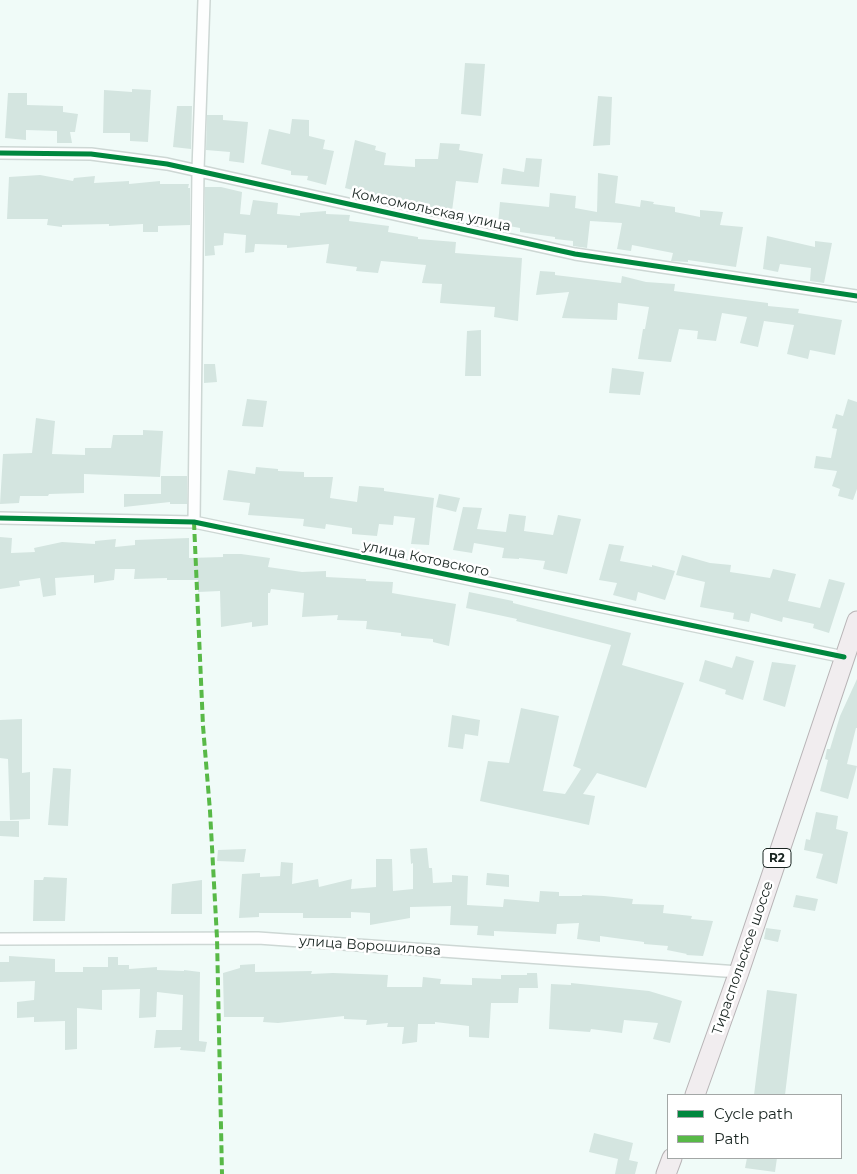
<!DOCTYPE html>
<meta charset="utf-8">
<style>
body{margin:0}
#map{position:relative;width:857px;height:1174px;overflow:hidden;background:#f0fbf8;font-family:Montserrat,sans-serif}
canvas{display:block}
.legend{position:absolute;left:667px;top:1094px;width:175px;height:65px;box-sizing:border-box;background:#fff;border:1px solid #a3a7a6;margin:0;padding:6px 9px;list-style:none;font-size:15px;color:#182420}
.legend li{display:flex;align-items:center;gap:10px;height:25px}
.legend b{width:25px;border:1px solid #a3a7a6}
</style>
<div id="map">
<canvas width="857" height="1174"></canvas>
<ul class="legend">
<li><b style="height:6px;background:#00873e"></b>Cycle path</li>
<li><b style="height:6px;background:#58b947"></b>Path</li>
</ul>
</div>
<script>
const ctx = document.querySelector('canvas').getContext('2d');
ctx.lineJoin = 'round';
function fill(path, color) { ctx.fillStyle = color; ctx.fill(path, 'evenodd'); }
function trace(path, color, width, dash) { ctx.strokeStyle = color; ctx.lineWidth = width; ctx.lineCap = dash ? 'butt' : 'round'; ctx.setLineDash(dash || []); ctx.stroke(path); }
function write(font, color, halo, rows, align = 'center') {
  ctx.font = font + ' Montserrat,sans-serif'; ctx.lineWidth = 5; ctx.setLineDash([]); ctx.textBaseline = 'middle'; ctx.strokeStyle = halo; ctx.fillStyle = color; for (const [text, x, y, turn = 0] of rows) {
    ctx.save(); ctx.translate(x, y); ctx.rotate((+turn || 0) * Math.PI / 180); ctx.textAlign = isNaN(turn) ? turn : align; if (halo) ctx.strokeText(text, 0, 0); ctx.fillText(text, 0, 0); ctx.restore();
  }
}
fill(new Path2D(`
 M465,63L485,64L481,116L461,114Z
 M132,89L151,90L148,142L130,141V133H103L104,90L132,92Z
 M8,93H27V105L63,106V112L78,114L75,132H70L72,143H57V131L26,130V140L5,138Z
 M598,96L612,97L610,145L593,146Z
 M177,106H192L191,149L173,147Z
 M207,115H223V120L248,122L244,163L229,161L230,152L206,150Z
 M292,119L309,120V136L325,140L323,149L334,151L326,185L307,180L308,176L291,175V171L261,164L269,129L290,134Z
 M355,140L376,146L375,150L386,153L384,165L415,167V159H438L440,143L460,144L459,150L483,154L478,183L456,181L452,211L413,205V201L379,197L345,188Z
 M526,158L542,159L539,187L501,184L503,168L524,172Z
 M598,173L618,176L615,203L640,207L641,200L654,202L653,204L675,207V212L700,217V210L723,212L720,225L743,227L736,267L688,260V262L671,261L673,253L632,245L631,251L617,249L622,223L590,221L587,248L573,246V241L555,239V237L520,232V228L498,224L500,202L549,207L550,193L576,196L575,208L597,212Z
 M40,175L73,181L74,178L95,176L94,183L129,181V184L160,181V184H189L188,188H190V225L158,226V232H143V224L109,226V224L62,225V227L47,225L48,219H7L9,177Z
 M205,187H221L242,192L240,214L250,215L253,200L278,203L277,214L300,216V213L326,211V214L350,215L349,221L389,226L388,232L418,237V239L456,242L455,253L522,258L518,321L494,317L495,307L440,303L442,284L422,283L426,265L381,261L378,273L356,271L357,267L326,263L329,244L287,248V245L255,244L254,252L245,253L246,235L224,233L223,245L214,246L215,255L205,256Z
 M767,236L815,247V241L832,243L824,283L810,281L811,268L780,264L778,272L763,269Z
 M540,271L555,272V275L621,283L622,276L646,282L675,284L674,291L768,303V306L799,309L798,313L842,320L835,355L810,350L808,359L787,354L794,325L764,321L758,347L740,343L747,317L722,313L716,341L697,339L698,331L679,329L671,362L638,359L643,329H645L649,307L618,303L617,320L562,318L569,292L536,295Z
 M481,330V376H465L467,331Z
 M204,364H215L217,382L204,383Z
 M612,368L644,372L640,395L609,393Z
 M247,399L267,401L263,427L242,426Z
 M848,399L857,402V489L853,500L838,496L840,489L832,486L837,471L814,468L816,456L831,458L837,429L832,428L836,414L843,416Z
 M36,418L55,421L52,454L85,455V448H111L113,435H143V430L163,431L160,477L84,474V493L49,494L48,496H20L19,503L0,504L3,454L32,453Z
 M256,467L278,469V471L304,472V477H333L330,498L357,502L359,486L384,488V491L434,498L429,545L411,544L415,518L394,516L393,525L379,524L377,536L352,534V528L326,524L325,529L303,526L304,519L248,515L250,503L223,500L228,470L255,474Z
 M161,476H187V504H170V502L124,507V494H161Z
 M439,494L460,498L456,512L436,507Z
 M463,507L482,508L477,529L506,532L509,514L526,516L524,531L553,535L558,515L581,519L567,574L543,569L545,561L519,558V559L502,558L504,548L474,543L472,553L453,550Z
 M0,537L12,538L11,553L35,552L34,548L62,542L95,544V541L116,539L115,547L135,545V540L189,538V558L223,557V554H241L270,558L268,567L302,572L326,571V577L366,579V581L393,582L392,593L456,604L449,646L433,642V639L401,636V633L366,629L367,621L337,620L338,615L302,617L304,593L271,589L270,593H268V625L252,627V622L221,627L220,591L198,592V580H167V578L134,579L135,569H115L114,580L94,583V575L55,578L56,595L43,597L40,578L19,581L20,586L0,589Z
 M609,544L624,546L620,561L652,567V565L675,571L665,600L638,592L636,601L613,595L617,583L599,580Z
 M682,555L710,563L731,565L730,572L770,578L773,569L796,574L788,601L820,608L829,579L845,583L829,633L813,628L814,624L783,617L782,622L751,613L749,622L733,619L734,613L700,607L705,582L676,575Z
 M469,592L513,601V603L631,633L622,665L684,683L646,788L597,773L583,794L595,796L589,825L480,801L488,761L509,763L521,708L559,716L543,791L565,794L581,769L573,766L611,645L516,621L517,619L466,608Z
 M736,656L754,661L743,700L725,694L726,690L699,681L705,660L732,668Z
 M772,662L796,665L785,707L763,700Z
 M857,679V728H856L847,764L857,766L848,799L820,791L828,760L825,759L827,749H830L840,716Z
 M452,715L480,720L478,736L465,734L463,749L448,747Z
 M22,719V773L30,772V819L10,820L8,759L0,758V720Z
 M53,768L71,769L68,826L48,825Z
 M816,812L838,816L836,829L848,832L837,884L816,878L823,854L804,850L806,839L810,840Z
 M0,821H19V837L0,836Z
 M427,848L429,868H432L433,883L452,882V875L468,876L467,905L503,907L504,899L539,902L540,891L559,892V896H582V895L604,896L633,899L632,904L664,905L663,913L692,916L691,919L713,921L703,956L686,955L687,954L667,950L668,946L644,944V942L600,936V942L577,939L579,923L557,924L556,934L494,931V936L477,935L478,926L450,925L451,906L410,907V918L370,925V913L351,912V918H303V913H259V917L239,918L242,874L260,873V877L280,876L281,862L293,863L292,884L318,879L319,887L352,879L351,889L376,887V859H392L393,891L413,889V863L411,864L410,849Z
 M246,849L244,862L217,861L218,850Z
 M487,873L509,875V887L486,885Z
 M44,877L67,878L65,921H33L34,880H43Z
 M202,880V914H171L172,884Z
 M796,895L818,899L815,911L793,907Z
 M766,928L781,930L778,942L764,939Z
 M9,956L55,959V972H83V967H108V957H118V965H129V969L157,967V970L184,971V970L200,972L199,1041L207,1042L205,1052L180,1050L181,1047L154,1048L156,1030H182L183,995L157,992L156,1017L139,1018L140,989L102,990V1010L77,1008V1049L65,1050V1021L34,1022V1017L17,1018V1002L34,1000L35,981L0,982V962H9Z
 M255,964V972L312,971L311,974L333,973L388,975L387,987H422L423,977L441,979L440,984L472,985V978L501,979V975H527V973H537L538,988H519L518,1003H491L489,1038L469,1037V1026L435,1022V1024H418L417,1042L402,1044L404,1027H387L388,1023L366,1025L367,1020L344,1019V1016L278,1023L263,1022L264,1017H224L223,973L240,968V965Z
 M571,983L649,991L682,1001L670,1043L653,1039L658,1023L624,1020L622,1033L591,1029L590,1032L549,1029L551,984L571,985Z
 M767,990L797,994L785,1095H754Z
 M594,1133L633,1143L629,1160L638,1162L635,1174H615L618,1159L589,1152Z
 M747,1158H777L775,1172L745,1168Z`), '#d4e5e0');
const street = new Path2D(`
 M0,153L91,154L167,164L575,254L857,296
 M0,518L194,522L844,657
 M194,522L198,170L204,0
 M0,939L258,938L739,972`);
const primary = new Path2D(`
 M695,1095L739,972L857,621
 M666,1174L672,1158`);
trace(street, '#cdd7d4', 14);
trace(primary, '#b8b4b6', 21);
trace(street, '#fdfefe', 11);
trace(primary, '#f1edef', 19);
trace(new Path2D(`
 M194,522L203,726L210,811L217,938L222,1174`), '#58b947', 4, [8, 4]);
trace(new Path2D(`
 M0,153L91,154L167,164L575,254L857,296
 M0,518L194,522L844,657`), '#00873e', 5);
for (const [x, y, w] of [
 [777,858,28]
]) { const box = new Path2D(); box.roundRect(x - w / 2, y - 9.5, w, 19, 4); ctx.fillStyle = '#fff'; ctx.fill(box); trace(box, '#182420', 1); }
write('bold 12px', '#182420', null, [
 ["R2",777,858]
]);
write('14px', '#182420', '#fff', [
 ["Комсомольская улица",431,210,12],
 ["улица Котовского",426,559,12],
 ["улица Ворошилова",370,946,4],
 ["Тираспольское шоссе",743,958,-71]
]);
</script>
